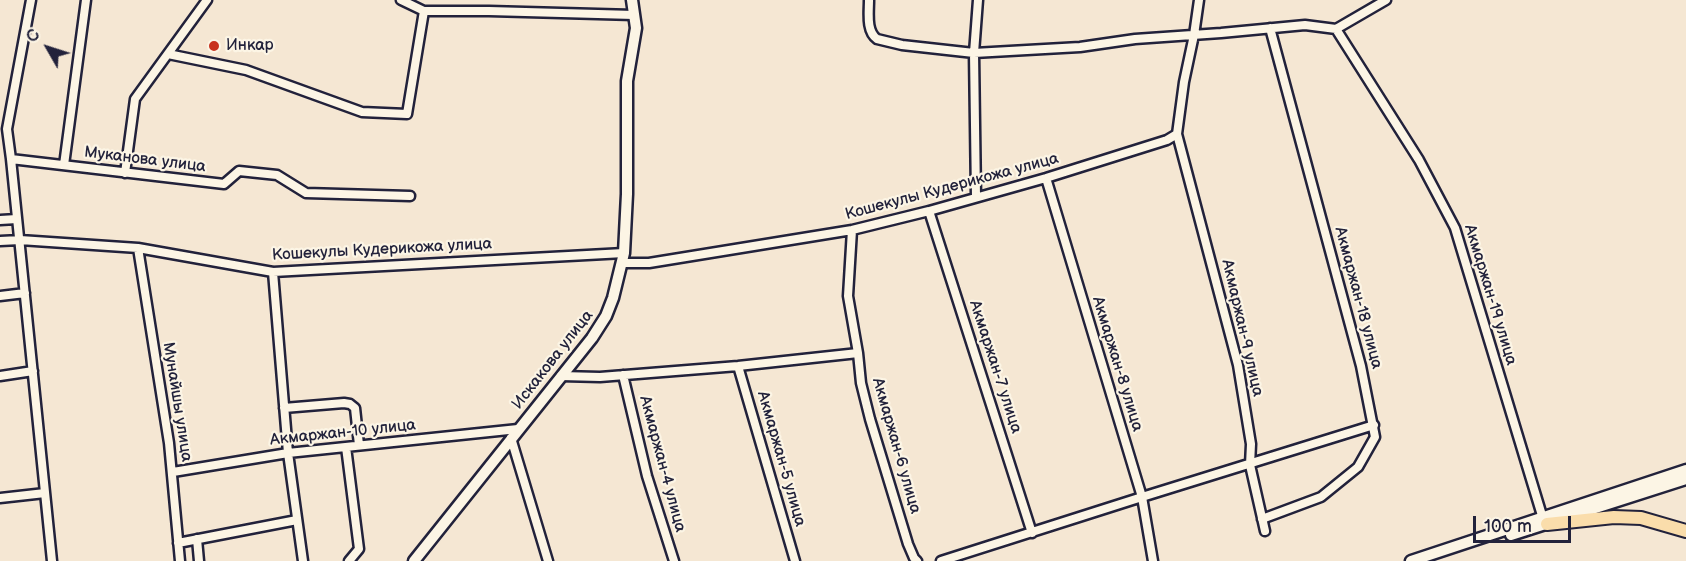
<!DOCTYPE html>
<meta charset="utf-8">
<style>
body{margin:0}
#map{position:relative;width:1686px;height:561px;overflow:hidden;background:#f5e7d3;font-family:"Balsamiq Sans",sans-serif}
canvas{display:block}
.north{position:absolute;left:18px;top:18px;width:60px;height:60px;-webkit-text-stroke:4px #fcf5e5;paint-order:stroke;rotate:309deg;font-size:16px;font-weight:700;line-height:24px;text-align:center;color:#22223b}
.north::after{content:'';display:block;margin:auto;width:21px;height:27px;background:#22223b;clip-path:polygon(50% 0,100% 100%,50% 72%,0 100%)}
.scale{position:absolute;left:1473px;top:516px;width:98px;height:27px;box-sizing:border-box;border:3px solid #22223b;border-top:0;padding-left:8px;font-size:18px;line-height:21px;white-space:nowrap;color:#22223b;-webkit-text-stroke:4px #fcf5e5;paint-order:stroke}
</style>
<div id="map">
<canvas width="1686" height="561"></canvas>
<div class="north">С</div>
<div class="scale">100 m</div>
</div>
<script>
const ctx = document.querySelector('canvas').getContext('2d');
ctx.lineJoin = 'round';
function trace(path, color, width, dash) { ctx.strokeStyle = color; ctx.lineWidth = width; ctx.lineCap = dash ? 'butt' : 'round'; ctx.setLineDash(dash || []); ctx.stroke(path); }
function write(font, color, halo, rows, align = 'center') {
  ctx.font = font + ' "Balsamiq Sans",sans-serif'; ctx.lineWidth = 4.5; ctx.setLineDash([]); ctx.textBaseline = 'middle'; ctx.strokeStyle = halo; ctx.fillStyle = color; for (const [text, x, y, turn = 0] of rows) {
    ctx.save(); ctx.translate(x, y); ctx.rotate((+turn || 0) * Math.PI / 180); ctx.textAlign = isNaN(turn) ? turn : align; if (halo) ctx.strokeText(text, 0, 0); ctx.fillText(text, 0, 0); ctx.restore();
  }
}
const street = new Path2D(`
 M31,0L7,129L11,159L52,561
 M401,0L424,11H489L634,15
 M869,0C869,13 866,31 877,39L902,45L974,53L1080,47L1135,39L1221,33L1305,25L1336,29L1386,0
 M1199,0L1194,35L1184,82L1177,134L1238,365L1251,444L1250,465L1265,531
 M1336,29L1419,160L1455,228L1544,522
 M168,54L246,70L362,112L407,114L424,11
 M11,159L224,184L239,171L277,175L306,193L410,196
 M64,165L86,0
 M125,173L135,99L207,0
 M1046,178L1142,497L1153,561
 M976,197L974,53L978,0
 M929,211L1032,533
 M0,220L17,219
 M852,230L848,296L858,353L861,383L870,419L908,544L914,558L917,561
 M0,241L20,240L138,248L273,272L624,253
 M138,248L169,443L180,561
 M623,263H649L852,230L929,211L1046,178L1167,140L1177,134
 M273,272L288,453L303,561
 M0,296L25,293
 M738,366L795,561
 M623,375L647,476L674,561
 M0,376L33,371
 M561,376L600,377L738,366L858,353
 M284,408L344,403L350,404L355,408L359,445
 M511,438L548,561
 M346,447L359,549L349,561
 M173,472L288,453L518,429
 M0,498L45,493
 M1262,519L1321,497L1358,467L1375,437L1361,366L1270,28
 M197,539L199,561
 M178,543L297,520
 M941,561L1142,497L1374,425`);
const secondary = new Path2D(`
 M1511,535L1686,479
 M414,561L592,338L606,316L613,298L624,253L627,194V81L636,28L632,0
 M1411,561L1686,470`);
const primary = new Path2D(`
 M1547,524L1614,517L1641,518L1686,531`);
trace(street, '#22223b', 13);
trace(secondary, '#22223b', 15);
trace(primary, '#22223b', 16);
trace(street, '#fcf5e5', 8);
trace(secondary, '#fcf5e5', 10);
trace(primary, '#faddab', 12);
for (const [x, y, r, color] of [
 [214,46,6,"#c8321e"]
]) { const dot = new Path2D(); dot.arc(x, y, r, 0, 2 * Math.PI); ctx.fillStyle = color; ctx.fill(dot); trace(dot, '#fcf5e5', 2); }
write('16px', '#22223b', '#fcf5e5', [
 ["Инкар",226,46]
], 'left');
write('16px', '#22223b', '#fcf5e5', [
 ["Муканова улица",145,160,7],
 ["Кошекулы Кудерикожа улица",952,187,-15],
 ["Кошекулы Кудерикожа улица",382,250,-3],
 ["Акмаржан-19 улица",1490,295,73],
 ["Акмаржан-18 улица",1358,298,75],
 ["Акмаржан-9 улица",1242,328,77],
 ["Искакова улица",553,360,-52],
 ["Акмаржан-8 улица",1117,364,73],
 ["Акмаржан-7 улица",995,367,72],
 ["Мунайшы улица",177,402,81],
 ["Акмаржан-10 улица",343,433,-6],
 ["Акмаржан-6 улица",896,446,74],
 ["Акмаржан-5 улица",781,459,74],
 ["Акмаржан-4 улица",662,464,75]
]);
</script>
